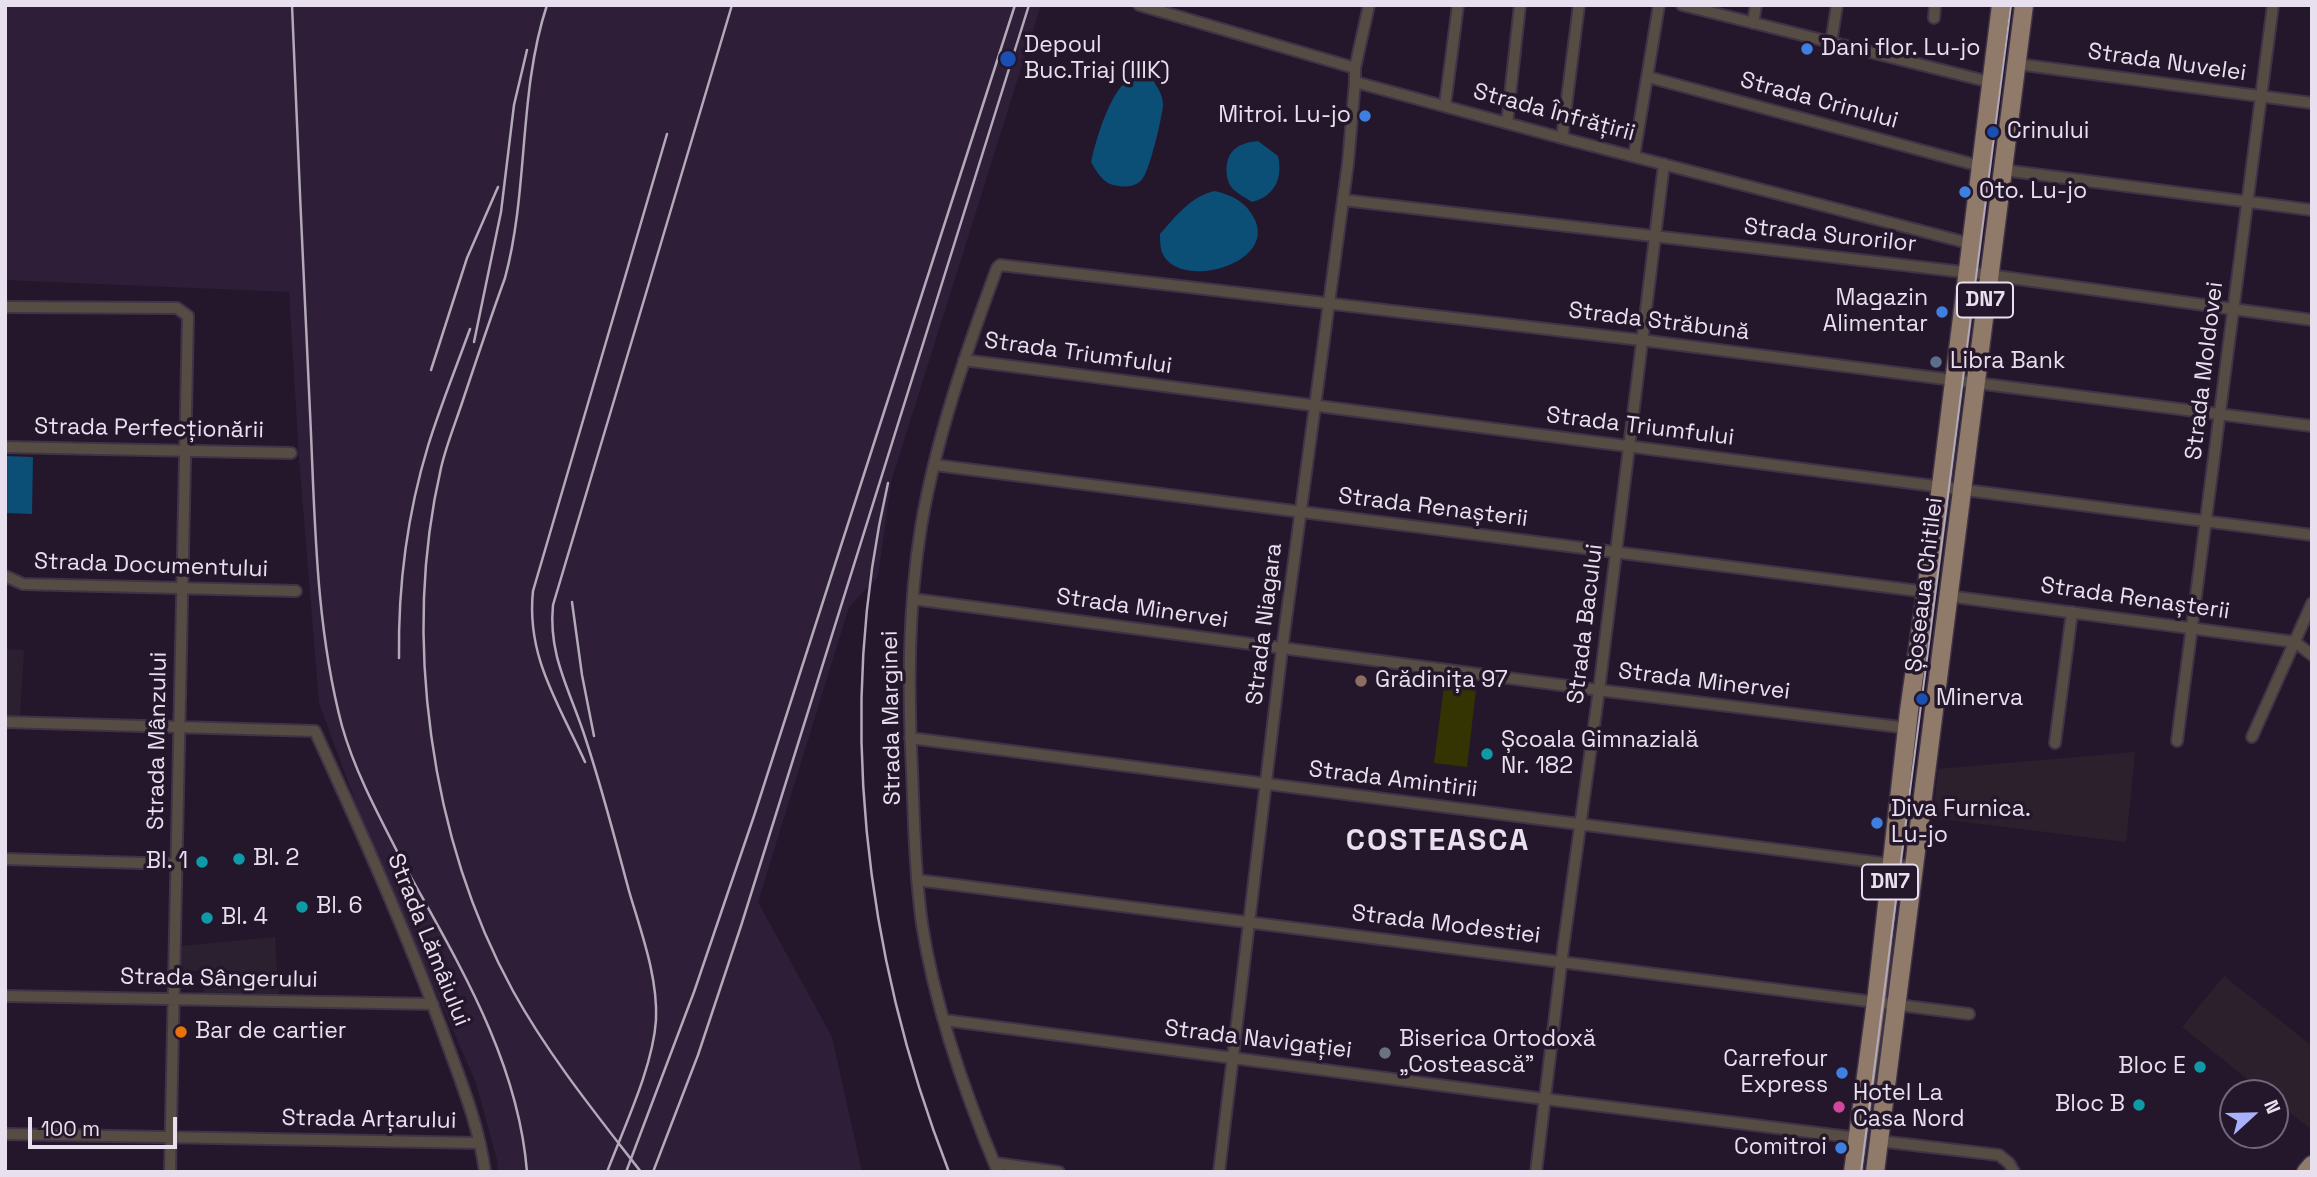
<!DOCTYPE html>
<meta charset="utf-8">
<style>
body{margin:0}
#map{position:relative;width:2317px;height:1177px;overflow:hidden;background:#24172c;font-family:"Space Grotesk",sans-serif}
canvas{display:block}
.frame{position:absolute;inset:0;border:7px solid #e8e0ee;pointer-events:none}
.north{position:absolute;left:2219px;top:1079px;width:70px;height:70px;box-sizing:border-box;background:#24172c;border:2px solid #72677a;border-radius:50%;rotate:68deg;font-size:19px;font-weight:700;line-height:28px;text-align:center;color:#e8e0ee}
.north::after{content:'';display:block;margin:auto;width:24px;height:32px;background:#a7b1fc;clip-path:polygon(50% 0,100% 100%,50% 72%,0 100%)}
.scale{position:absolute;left:28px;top:1117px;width:149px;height:32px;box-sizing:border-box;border:4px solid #e8e0ee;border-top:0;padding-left:9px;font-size:21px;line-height:24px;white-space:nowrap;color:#e8e0ee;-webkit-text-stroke:5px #24172c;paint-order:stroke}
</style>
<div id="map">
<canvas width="2317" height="1177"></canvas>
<div class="frame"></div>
<div class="north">N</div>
<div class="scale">100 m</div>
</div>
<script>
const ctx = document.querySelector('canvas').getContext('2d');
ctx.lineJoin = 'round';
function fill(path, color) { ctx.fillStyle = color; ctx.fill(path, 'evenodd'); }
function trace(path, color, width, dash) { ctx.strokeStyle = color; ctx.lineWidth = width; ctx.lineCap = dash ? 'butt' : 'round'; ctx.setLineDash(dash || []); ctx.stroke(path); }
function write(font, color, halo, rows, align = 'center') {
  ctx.font = font + ' "Space Grotesk",sans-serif'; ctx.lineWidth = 7; ctx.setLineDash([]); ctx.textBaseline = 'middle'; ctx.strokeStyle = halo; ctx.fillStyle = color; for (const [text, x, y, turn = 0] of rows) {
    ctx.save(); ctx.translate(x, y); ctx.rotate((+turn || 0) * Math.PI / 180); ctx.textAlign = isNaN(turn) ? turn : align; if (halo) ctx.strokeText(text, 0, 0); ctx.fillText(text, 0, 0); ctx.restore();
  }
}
fill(new Path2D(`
 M2135,752L2126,842L1933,818L1938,769Z
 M2224,976L2312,1046V1130L2275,1101V1093H2265L2182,1027Z`), '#2c202d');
fill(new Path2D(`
 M5,5H1041L891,482L878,577L849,607L758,902L832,1037L862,1172H498L497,1160L476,1083L368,836L319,703L299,458L289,292L5,280Z`), '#2e1e38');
fill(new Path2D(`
 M5,649L24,650L20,718H5Z
 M275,937L279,996H204L202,971H179L180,946Z`), '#2a202f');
fill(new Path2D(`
 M1444,686L1476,690L1467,767L1434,763Z`), '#343403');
fill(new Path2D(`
 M1132,76H1150C1156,85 1163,94 1163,105C1162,118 1150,168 1143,178C1136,189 1118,188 1108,183C1101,179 1095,169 1091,162C1097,136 1110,91 1132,76Z
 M1258,141L1278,156C1283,178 1275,196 1252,202C1246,198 1238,194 1233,189C1225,181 1224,161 1232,152C1238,144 1249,142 1258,141Z
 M1215,191C1232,195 1246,202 1254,218C1277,262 1189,288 1166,259C1160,252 1160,243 1160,234C1176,216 1191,196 1215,191Z
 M5,456L33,457L32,514L5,513Z`), '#0b4e76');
const street = new Path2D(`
 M1139,5L1355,68V82L1562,138L1972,244
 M1682,5L1990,82
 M1934,18L1935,5
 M1753,23L1756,5
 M1831,43L1837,5
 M2017,64L2312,103
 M1355,68L1369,5
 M1648,77L1980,166
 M1445,105L1458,5
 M1507,123L1520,5
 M1562,138L1579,5
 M1634,156L1659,5
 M2003,170L2312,210
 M1343,200L1989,275L2312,320
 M5,307L177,308L188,316L170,1172
 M964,360L2312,535
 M5,447L291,453
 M935,465L1927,592
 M5,576L23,584L296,591
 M1948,596L2295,642L2312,655
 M913,599L1606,691L1908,728
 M5,722L315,731C361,831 406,931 444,1035C460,1079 479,1125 485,1172
 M2252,737L2312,603
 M910,738L1913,867
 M2177,741L2273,5
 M2055,743L2072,612
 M5,859L177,864
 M917,880L1969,1014
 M5,996L433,1004
 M944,1020L1545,1099L1858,1138
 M5,1134L480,1143
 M1879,1141L1999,1155L2009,1163L2014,1172
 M995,1163L1059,1172
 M998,1172C965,1094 935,1008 922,924C915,873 914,822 912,770C908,689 908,608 921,527C936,438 966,352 997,268L1000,265L1641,340L2312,426
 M1219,1172L1282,649L1348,163L1355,82
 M1536,1172L1563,949L1599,690L1664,164`);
const primary = new Path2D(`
 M1853,1172L1876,1002L1909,711L1941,486L2001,5
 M1875,1172L2024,5
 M2306,1172L2312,1165`);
trace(street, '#3f3347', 14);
trace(primary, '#3f3347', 21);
trace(street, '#574c44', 10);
trace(primary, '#907a6a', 18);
trace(new Path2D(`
 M1861,1172L2011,5`), '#b2a9b9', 2);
trace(new Path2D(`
 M292,5C297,141 304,276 310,412C315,516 315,624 342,726C355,772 379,816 401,859C455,958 518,1057 527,1172
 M547,5C518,93 529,189 505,278C490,319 476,361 462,403C455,424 446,446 441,468C402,637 430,839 513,991C549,1056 596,1114 641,1172
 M474,342L501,212L514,105L527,50
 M431,370L467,258L498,187
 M888,483C835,712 864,954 949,1172
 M572,602L582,675L594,736
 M399,658C398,586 407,515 428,446C440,407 456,368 470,329
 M585,762C559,704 526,657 533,591L667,134
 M607,1172C624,1127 653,1067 656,1020C658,977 641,932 629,891C615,839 602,788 585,737C570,690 548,656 553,605L732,5
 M626,1172L694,992L754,816L1015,5
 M653,1172L698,1055L741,926L1029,5`), '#b2a9b9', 2.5);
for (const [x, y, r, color] of [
 [1807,49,7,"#3f7fe0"],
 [1008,59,9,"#1a4fb4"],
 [1365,116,7,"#3f7fe0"],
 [1993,132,7,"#1a4fb4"],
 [1965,192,7,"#3f7fe0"],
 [1942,312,7,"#3f7fe0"],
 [1936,362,7,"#5c6f8a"],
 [1361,681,7,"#8d6e63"],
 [1922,699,7,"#1a4fb4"],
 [1487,754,7,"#0f9aa8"],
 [1877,823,7,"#3f7fe0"],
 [239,859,7,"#0f9aa8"],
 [202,862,7,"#0f9aa8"],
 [302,907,7,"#0f9aa8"],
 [207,918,7,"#0f9aa8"],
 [181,1032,7,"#e8710a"],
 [1385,1053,7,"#6b7280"],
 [2200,1067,7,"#0f9aa8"],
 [1842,1073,7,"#3f7fe0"],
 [2139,1105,7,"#0f9aa8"],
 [1839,1107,7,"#d1479c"],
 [1841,1148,7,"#3f7fe0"]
]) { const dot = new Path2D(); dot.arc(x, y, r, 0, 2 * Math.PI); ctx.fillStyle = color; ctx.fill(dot); trace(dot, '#24172c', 2.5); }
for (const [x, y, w] of [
 [1985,300,56],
 [1890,882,56]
]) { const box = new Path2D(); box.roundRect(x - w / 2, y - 17.5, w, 35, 5); ctx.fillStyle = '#24172c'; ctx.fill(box); trace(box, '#e8e0ee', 2); }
write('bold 21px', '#e8e0ee', null, [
 ["DN7",1985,300],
 ["DN7",1890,882]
]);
write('23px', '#e8e0ee', '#24172c', [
 ["Depoul",1024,46],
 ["Buc.Triaj (IIIK)",1024,72],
 ["Dani flor. Lu-jo",1821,49],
 ["Mitroi. Lu-jo",1351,116,"right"],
 ["Crinului",2007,132],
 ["Oto. Lu-jo",1979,192],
 ["Magazin",1928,299,"right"],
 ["Alimentar",1928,325,"right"],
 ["Libra Bank",1950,362],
 ["Grădinița 97",1375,681],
 ["Minerva",1936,699],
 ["Școala Gimnazială",1501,741],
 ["Nr. 182",1501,767],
 ["Diva Furnica.",1891,810],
 ["Lu-jo",1891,836],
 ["Bl. 2",253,859],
 ["Bl. 1",188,862,"right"],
 ["Bl. 6",316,907],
 ["Bl. 4",221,918],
 ["Bar de cartier",195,1032],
 ["Biserica Ortodoxă",1399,1040],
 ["„Costească”",1399,1066],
 ["Carrefour",1828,1060,"right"],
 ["Express",1828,1086,"right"],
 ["Bloc E",2186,1067,"right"],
 ["Hotel La",1853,1094],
 ["Casa Nord",1853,1120],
 ["Bloc B",2125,1105,"right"],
 ["Comitroi",1827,1148,"right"]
], 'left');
write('23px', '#e8e0ee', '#24172c', [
 ["Strada Nuvelei",2167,63,8],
 ["Strada Crinului",1819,101,15],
 ["Strada Înfrățirii",1554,113,15],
 ["Strada Surorilor",1830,236,6],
 ["Strada Străbună",1659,322,7],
 ["Strada Triumfului",1078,354,8],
 ["Strada Moldovei",2205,371,-83],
 ["Strada Triumfului",1640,427,7],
 ["Strada Perfecționării",149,429,1],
 ["Strada Renașterii",1433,508,7],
 ["Strada Documentului",151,566,2],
 ["Șoseaua Chitilei",1925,585,-83],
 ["Strada Renașterii",2135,599,8],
 ["Strada Minervei",1142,609,8],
 ["Strada Niagara",1265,624,-83],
 ["Strada Bacului",1586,624,-83],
 ["Strada Minervei",1704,682,7],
 ["Strada Marginei",892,718,-91],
 ["Strada Mânzului",158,741,-89],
 ["Strada Amintirii",1393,780,7],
 ["Strada Modestiei",1446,925,7],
 ["Strada Lămâiului",428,940,68],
 ["Strada Sângerului",219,979,1],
 ["Strada Navigației",1258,1040,7],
 ["Strada Arțarului",369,1120,1]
]);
ctx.letterSpacing = '2px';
write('bold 30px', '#e8e0ee', '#24172c', [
 ["COSTEASCA",1438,842]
]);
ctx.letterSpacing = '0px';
</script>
